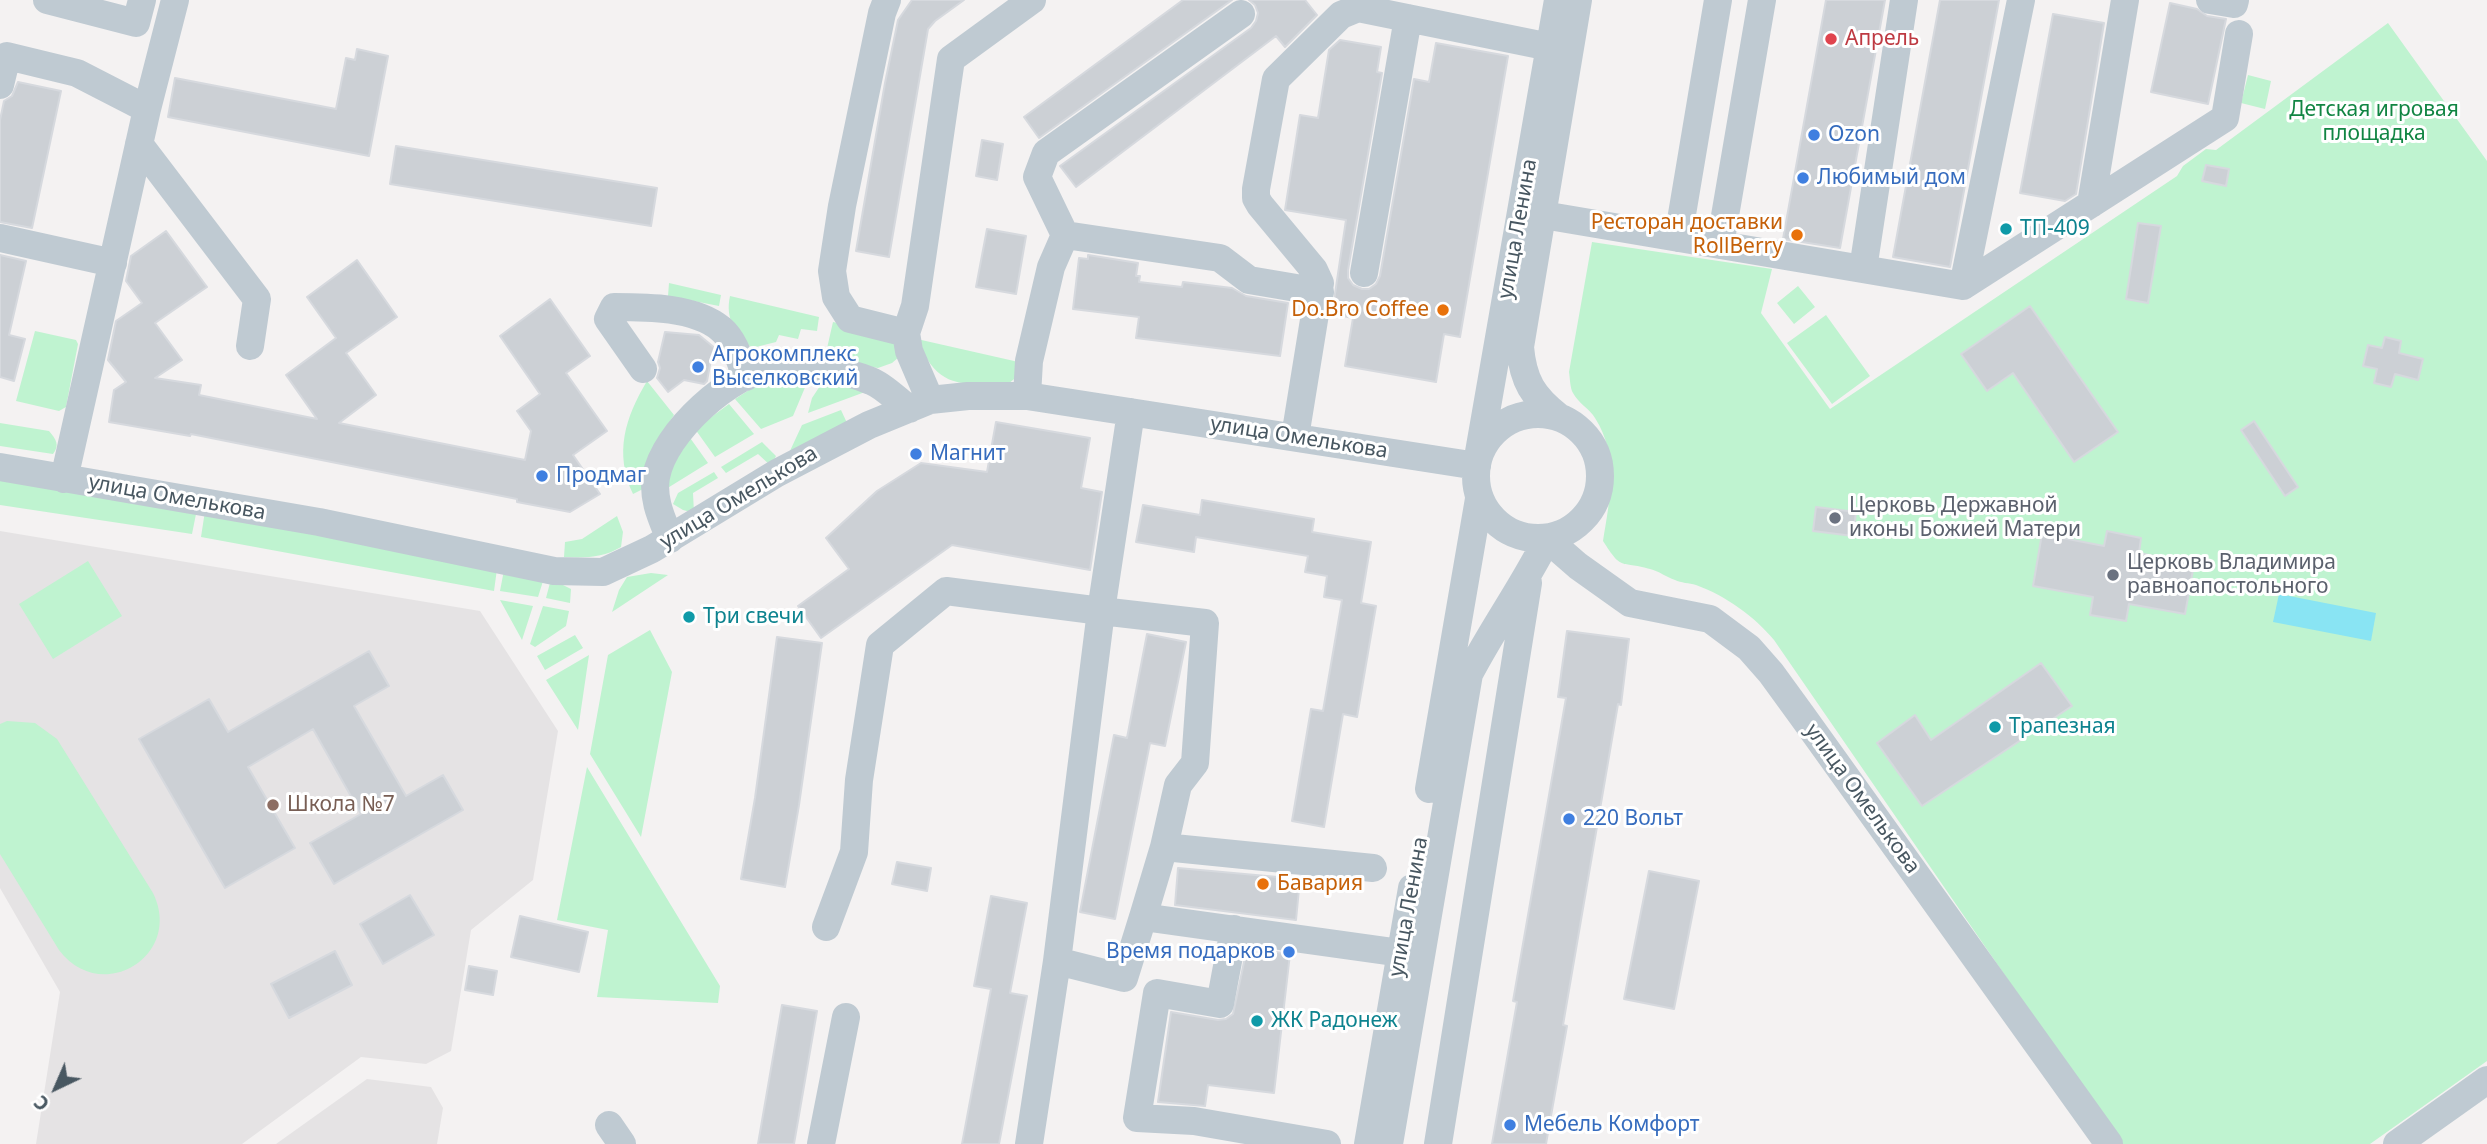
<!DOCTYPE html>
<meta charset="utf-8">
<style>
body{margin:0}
#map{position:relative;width:2487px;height:1144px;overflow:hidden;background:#f4f2f2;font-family:"Noto Sans",sans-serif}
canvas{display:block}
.north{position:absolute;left:21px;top:1053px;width:70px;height:70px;-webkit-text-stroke:5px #fff;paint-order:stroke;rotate:224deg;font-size:19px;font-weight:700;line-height:28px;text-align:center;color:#485761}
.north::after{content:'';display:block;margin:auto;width:24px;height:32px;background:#485761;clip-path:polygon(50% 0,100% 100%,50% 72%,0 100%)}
</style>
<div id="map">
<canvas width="2487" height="1144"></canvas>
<div class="north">С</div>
</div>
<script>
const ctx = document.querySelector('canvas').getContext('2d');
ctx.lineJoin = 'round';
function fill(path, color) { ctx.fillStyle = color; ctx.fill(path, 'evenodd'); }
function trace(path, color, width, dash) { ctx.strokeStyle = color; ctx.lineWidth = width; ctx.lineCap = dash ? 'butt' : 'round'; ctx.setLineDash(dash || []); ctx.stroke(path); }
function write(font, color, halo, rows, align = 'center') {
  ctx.font = font + ' "Noto Sans",sans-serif'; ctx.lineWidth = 6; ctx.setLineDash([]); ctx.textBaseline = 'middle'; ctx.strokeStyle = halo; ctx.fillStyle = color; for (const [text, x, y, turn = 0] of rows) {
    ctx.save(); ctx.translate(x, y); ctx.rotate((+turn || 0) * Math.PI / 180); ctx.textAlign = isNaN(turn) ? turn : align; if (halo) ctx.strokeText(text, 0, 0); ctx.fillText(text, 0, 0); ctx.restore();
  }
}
fill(new Path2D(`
 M0,531L480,611L558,731L533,880L471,930L451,1051L426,1064L361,1057L242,1144H36L60,992L0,888Z
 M367,1079L431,1087L443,1108L437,1144H276Z`), '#e5e3e4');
fill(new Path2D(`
 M2388,23L2487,161V1061L2370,1144H2121L1774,640C1754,616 1726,596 1696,585C1689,583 1681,583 1675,580C1666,577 1659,571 1650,569C1619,560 1623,572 1603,541C1610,500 1619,455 1595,418C1590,409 1578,403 1573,393C1570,388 1570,378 1569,372L1592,242L1772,269L1761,313L1830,409L2177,176L2183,166L2206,149L2216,150Z
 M2248,75L2271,81L2265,109L2241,103Z
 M669,283L721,295L719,306L668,296Z
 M1798,286L1815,307L1794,324L1777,303Z
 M730,296L819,317L817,331L801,329L798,339L779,335L776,342L752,348C735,333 725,319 730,296Z
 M1826,315L1870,376L1832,404L1787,343Z
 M833,322L887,334L898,349L899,357L892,363L878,368L825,357Z
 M35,331L76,340L78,344L66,407L59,411L16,401Z
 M917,339L1023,363L1019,375L1008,384C960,384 938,390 917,339Z
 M783,376L809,378L793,416L761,429L735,399L760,383Z
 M824,380L865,392L808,413L812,398Z
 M647,381L674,415L655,445L643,489L633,494C614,453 625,418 647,381Z
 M729,404L754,434L715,457L695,429Z
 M841,410L847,423L789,453L802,425Z
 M0,423L49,431C56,439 60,445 53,454L0,446Z
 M688,435L708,463L666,489L672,460Z
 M762,442L776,456L771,466L758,454L726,473L721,467Z
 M714,472L718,478L693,493L694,513L683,510L673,504L678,493Z
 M0,479L197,509L192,534L0,505Z
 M205,511L497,569L494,591L201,537Z
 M617,516L623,532L621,547C603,558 585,558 564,557L565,542L582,539Z
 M88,561L122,616L53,659L19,604Z
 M504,570L544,578L538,597L500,591Z
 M651,573L668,575L612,612L619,590L627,577Z
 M551,579L571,589L570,603L546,598Z
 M500,600L533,606L522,640Z
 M543,606L569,611L566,626L535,647L530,644Z
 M650,630L672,672L641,837L590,754L608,655Z
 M575,635L583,648L545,670L537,656Z
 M589,655L578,730L546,680Z
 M7,721L35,723L57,739L153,893C184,956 101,1006 59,950L0,854V724Z
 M587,767L720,986L718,1003L597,997L608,930L557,920Z`), '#bff3d0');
fill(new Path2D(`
 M2279,594L2376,613L2371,641L2273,622Z`), '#89e4f3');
const building = new Path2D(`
 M912,0H964L935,21L928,29L889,257L856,251L885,83L898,20Z
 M1183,0H1232L1039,138L1024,117Z
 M1249,0H1305L1317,15L1285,47L1276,36L1076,187L1060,166L1251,28L1256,21L1258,13L1255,5Z
 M1826,0H1885L1840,248L1783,239Z
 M1940,0H1999L1950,267L1893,257Z
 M2170,3L2197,9L2207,16L2226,19L2208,104L2151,92Z
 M2053,14L2104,23L2076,194L2065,201L2020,193Z
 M1340,40L1381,47L1377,72L1382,73L1348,270V278L1353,285L1362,289H1369L1376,284L1380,276L1414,79L1429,82L1436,43L1508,56L1460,337L1444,334L1436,382L1345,366L1353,318L1332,314L1346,220L1285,210L1300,115L1318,118L1329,50Z
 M357,49L388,56L369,156L168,117L175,78L336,109L346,58L355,60Z
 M18,82L61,91L32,228L0,222V120L4,101L12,96Z
 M982,140L1003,144L997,180L976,176Z
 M396,146L657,188L651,226L390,184Z
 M2206,165L2229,169L2226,186L2202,181Z
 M2138,223L2161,226L2148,303L2126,299Z
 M987,229L1026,236L1016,294L976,287Z
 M166,231L207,287L155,323L182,360L155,378L201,385L199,395L317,419L286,375L336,338L307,297L357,260L397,317L346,353L376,395L339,423L525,460L531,431L517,411L540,394L500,336L550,299L590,356L566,373L607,431L573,455L600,494L570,512L517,502V499L191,434L190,436L109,422L114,390L126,382L108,360L116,321L142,303L126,281L131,256Z
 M0,255L26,261L9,335L25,339L14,381L0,377Z
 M1088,255L1138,263L1136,276H1140L1139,282L1182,287L1183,282L1232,288L1246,296L1288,303L1280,356L1136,338L1139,317L1073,309L1079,258L1088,259Z
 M2030,306L2118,432L2074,462L2013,373L1987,391L1961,354Z
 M665,332L699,335L716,349L720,356L711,360L707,381L704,384L684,380L668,392L657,378L660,368L658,362Z
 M2385,337L2401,341L2399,353L2423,359L2418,380L2395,374L2391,387L2374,383L2377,369L2363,366L2368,345L2382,348Z
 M2254,421L2298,487L2285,496L2241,430Z
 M996,422L1090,438L1081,488L1102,492L1090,570L952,545L821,638L798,606L849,569L826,538L877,491L921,463L987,472Z
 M1202,500L1314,519L1312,532L1371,542L1361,603L1376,606L1357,717L1343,714L1324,827L1292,821L1311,709L1323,711L1342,600L1324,597L1327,576L1305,572L1308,556L1196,537L1194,552L1136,542L1143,505L1200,515Z
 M1816,507L1856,512L1853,536L1813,531Z
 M2107,531L2141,538L2139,553L2194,564L2185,614L2129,604L2126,621L2090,615L2093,597L2033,586L2042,534L2104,546Z
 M1567,631L1629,639L1621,705L1618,704L1563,1025L1567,1026L1546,1144H1492L1517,1002L1513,1001L1566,698L1558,697Z
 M1147,634L1186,642L1165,746L1150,743L1115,919L1080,912L1114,735L1127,738Z
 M777,637L822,643L799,805L785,887L741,879L755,798Z
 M369,651L389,686L354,706L406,796L443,775L463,810L334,884L310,843L361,814L313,729L248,767L295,848L225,888L139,739L209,699L228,732Z
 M2041,663L2072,706L1922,806L1877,743L1915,715L1931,740Z
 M897,862L931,868L927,891L892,884Z
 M1178,868L1300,879L1296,920L1175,905Z
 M1649,871L1699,881L1674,1009L1624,999Z
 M410,895L434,935L383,964L360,924Z
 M991,896L1027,903L1010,993L1027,996L999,1144H962L991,989L974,986Z
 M520,916L588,932L579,972L511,957Z
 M1247,948L1290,954L1274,1093L1208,1085L1205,1106L1158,1102L1171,1012L1218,1020L1226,1019L1233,1014Z
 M335,951L352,985L289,1018L271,984Z
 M469,966L497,971L493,995L465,990Z
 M782,1005L817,1011L794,1144H758Z`);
fill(building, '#ccd0d5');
trace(building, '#d6d9de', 2);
trace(new Path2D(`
 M47,0L136,23L142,0
 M887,0L882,13L842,206L832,271L836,297L850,319L906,333
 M1359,0L1358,8L1550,47
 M2210,0L2234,4L2235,0
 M0,85L7,56L77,73L147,109
 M139,144L257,299L250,346
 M2091,204L2125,0
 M1543,215L1963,286L2225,118L2239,34
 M1065,235L1037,177L1046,153L1241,14
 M0,238L113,263
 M1678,238L1718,0
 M1720,245L1762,0
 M1863,269L1904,0
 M1364,273L1408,18
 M1963,286L2021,0
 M643,369L608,319L614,307C647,307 695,307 721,329C735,341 740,361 746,377
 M1027,396L1029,361L1051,267L1065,235L1220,258L1249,280L1320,292
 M930,400L909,351L906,333L915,306L951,59L1032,0
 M1131,412L1101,611L1205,623L1195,763L1178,785L1164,847
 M1476 476a62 62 0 1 1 124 0a62 62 0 1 1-124 0Z
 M1559,417C1533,397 1523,381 1520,347L1578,0
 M1295,437L1320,283L1314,270L1260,205L1256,198V189L1276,79L1341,15L1358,8
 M1478,458L1558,0
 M0,467L319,522L554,571L603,572L652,549L777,473L869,425L930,400L968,396H1027L1477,466
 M64,479L147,109L175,0
 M670,539C662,519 652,499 656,477C664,432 731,372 776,366C804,363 845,370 871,381C884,386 897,400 909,409
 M1429,789L1479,499
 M1373,868L1164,847L1143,917L1401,953
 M826,927L854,852L859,780L880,645L946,591L1101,611L1057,961L1029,1144
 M1234,929L1220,1004L1157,993L1137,1118L1194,1121L1327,1144
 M1057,961L1124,978L1143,917
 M609,1125L622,1144
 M821,1144L846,1017
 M1368,1144L1412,888
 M1389,1144L1469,674C1493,628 1524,585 1547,539L1578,566L1630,603L1710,619L1749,648L1771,673L1803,717L2109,1144
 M1438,1144L1528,583
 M2397,1144L2487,1080`), '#bfcad2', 28);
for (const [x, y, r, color] of [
 [1831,39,7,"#e0444e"],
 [1814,135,7,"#3f7fe0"],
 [1803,178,7,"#3f7fe0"],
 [2006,229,7,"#0f9aa8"],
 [1797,235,7,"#e8710a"],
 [1443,310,7,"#e8710a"],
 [698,367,7,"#3f7fe0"],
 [916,454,7,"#3f7fe0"],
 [542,476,7,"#3f7fe0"],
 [1835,518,7,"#6b7280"],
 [2113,575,7,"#6b7280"],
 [689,617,7,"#0f9aa8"],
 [1995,727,7,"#0f9aa8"],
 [273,805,7,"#8d6e63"],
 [1569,819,7,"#3f7fe0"],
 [1263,884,7,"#e8710a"],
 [1289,952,7,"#3f7fe0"],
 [1257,1021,7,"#0f9aa8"],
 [1510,1125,7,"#3f7fe0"]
]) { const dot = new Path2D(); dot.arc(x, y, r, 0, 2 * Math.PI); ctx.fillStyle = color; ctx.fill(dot); trace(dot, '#fff', 2.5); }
write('21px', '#be3a42', '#fff', [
 ["Апрель",1845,39]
], 'left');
write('21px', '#118543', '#fff', [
 ["Детская игровая",2374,110],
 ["площадка",2374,134]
]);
write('21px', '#366cbe', '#fff', [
 ["Ozon",1828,135],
 ["Любимый дом",1817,178],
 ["Агрокомплекс",712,355],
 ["Выселковский",712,379],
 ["Магнит",930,454],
 ["Продмаг",556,476],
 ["220 Вольт",1583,819],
 ["Время подарков",1275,952,"right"],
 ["Мебель Комфорт",1524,1125]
], 'left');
write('21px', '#c56008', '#fff', [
 ["Ресторан доставки",1783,223],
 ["RollBerry",1783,247],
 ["Do.Bro Coffee",1429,310],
 ["Бавария",1277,884,"left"]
], 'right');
write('21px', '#485761', '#fff', [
 ["улица Ленина",1518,229,-80],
 ["улица Омелькова",1299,438,9],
 ["улица Омелькова",177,498,10],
 ["улица Омелькова",739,498,-31],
 ["улица Омелькова",1862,799,54],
 ["улица Ленина",1409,907,-80]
]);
write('21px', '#0d838f', '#fff', [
 ["ТП-409",2020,229],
 ["Три свечи",703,617],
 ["Трапезная",2009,727],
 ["ЖК Радонеж",1271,1021]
], 'left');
write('21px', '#5b616d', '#fff', [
 ["Церковь Державной",1849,506],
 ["иконы Божией Матери",1849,530],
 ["Церковь Владимира",2127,563],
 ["равноапостольного",2127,587]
], 'left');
write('21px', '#785e54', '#fff', [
 ["Школа №7",287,805]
], 'left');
</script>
